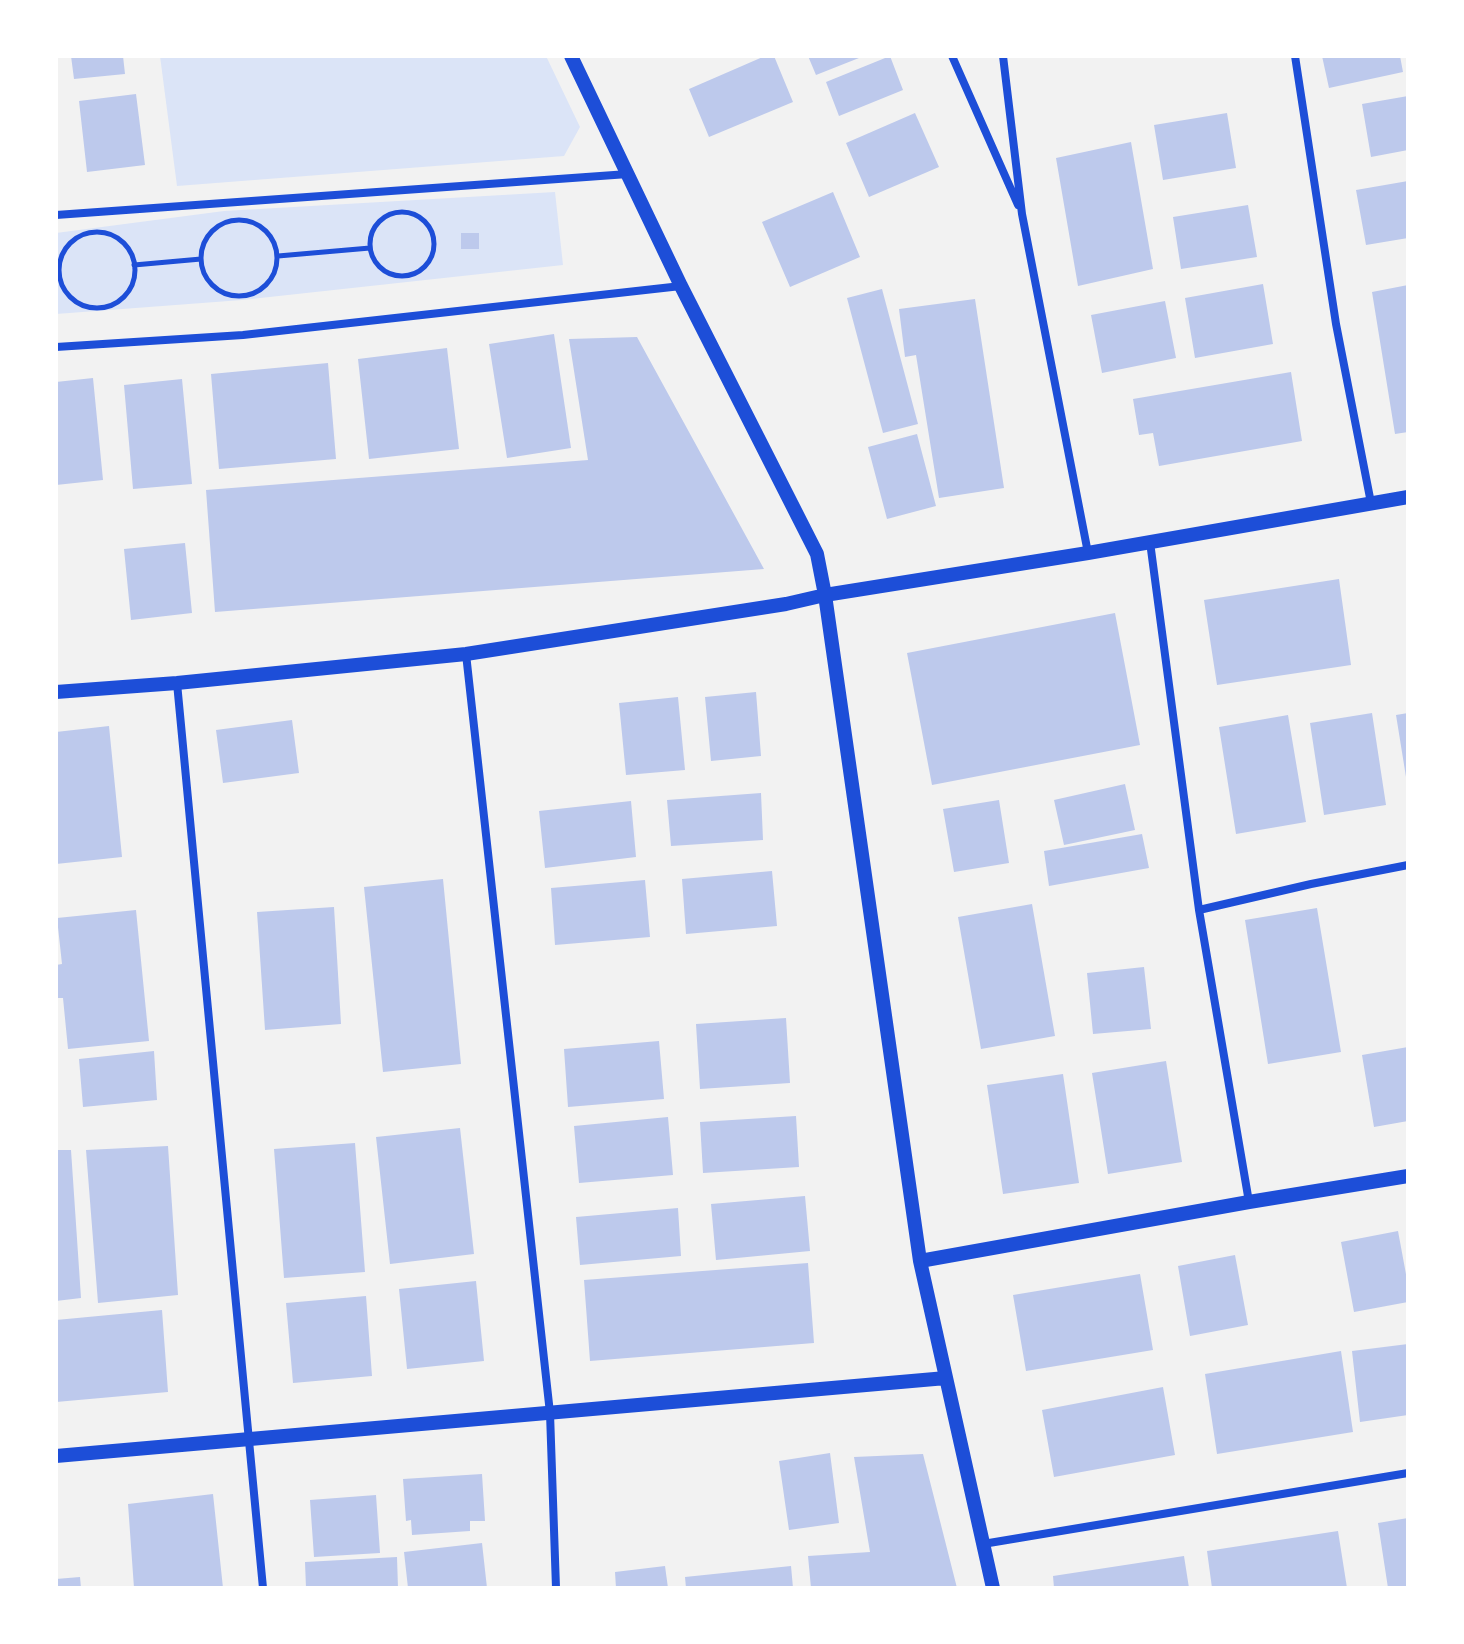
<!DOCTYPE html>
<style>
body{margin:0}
#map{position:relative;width:1464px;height:1644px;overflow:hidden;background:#f2f2f2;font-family:Poppins,sans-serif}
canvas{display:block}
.frame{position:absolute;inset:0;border:58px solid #fff;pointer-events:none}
</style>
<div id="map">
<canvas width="1464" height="1644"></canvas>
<div class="frame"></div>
</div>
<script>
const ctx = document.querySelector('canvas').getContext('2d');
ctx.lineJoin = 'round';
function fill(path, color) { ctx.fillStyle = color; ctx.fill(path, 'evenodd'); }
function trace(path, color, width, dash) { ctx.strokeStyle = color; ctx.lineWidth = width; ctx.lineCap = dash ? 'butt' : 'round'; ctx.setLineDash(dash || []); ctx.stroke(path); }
fill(new Path2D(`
 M160,56H546L580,127L564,156L177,186Z
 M555,192L563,265L242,300L56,314V233L224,211Z`), '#dbe4f7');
fill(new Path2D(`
 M71,56H123L125,74L74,79Z
 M765,56H774L793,102L709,137L689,89Z
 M808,56H864L816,75Z
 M890,56L903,90L839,116L826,82Z
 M1322,56H1400L1403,72L1329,88Z
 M136,94L145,165L87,172L79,101Z
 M1408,96V150L1371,157L1362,104Z
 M915,113L939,167L869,197L846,143Z
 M1227,113L1236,168L1163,180L1154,125Z
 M1131,142L1153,269L1078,286L1056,158Z
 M1408,181V238L1366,245L1356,190Z
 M833,192L860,257L790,287L762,222Z
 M1248,205L1257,257L1181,269L1173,217Z
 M461,233H479V249H461Z
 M1263,284L1273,344L1195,358L1185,298Z
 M1408,285V432L1395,434L1372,292Z
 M882,289L918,424L883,433L847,298Z
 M975,299L1004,488L939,498L916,355L905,357L899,309Z
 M1165,301L1176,358L1102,373L1091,315Z
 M554,334L571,448L507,458L489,344Z
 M637,337L764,569L215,612L206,490L588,460L569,339Z
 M447,348L459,449L369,459L358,359Z
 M328,363L336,459L219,469L211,374Z
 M1291,372L1302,441L1159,466L1153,433L1139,435L1133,399Z
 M93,378L103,480L56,485V382Z
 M182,379L192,484L133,489L124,385Z
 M917,434L936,506L887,519L868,447Z
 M185,543L192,613L131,620L124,549Z
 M1339,579L1351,665L1217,685L1204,600Z
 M1115,613L1140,745L932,785L907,653Z
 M756,692L761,756L711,761L705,697Z
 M678,697L685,770L626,775L619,703Z
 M1372,713L1386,805L1324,815L1310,723Z
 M1408,713V777H1406L1396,715Z
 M1288,715L1306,822L1236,834L1219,727Z
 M292,720L299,773L223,783L216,730Z
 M109,726L122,857L56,864V732Z
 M1125,784L1135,830L1064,845L1054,800Z
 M761,793L763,840L671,846L667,800Z
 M999,800L1009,863L954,872L943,809Z
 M631,801L636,857L545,868L539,811Z
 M1142,834L1149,868L1049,886L1044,851Z
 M772,871L777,926L686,934L682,879Z
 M443,879L461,1064L383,1072L364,887Z
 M645,880L650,937L555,945L551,888Z
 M1032,904L1055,1036L981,1049L958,917Z
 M334,907L341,1024L265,1030L257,912Z
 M1317,908L1341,1052L1268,1064L1245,920Z
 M136,910L149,1041L68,1049L63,998H56V965L62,964L57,918Z
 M1144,967L1151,1029L1093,1034L1087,973Z
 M786,1018L790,1083L700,1089L696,1024Z
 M659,1041L664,1099L568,1107L564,1049Z
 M1408,1047V1121L1374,1127L1362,1055Z
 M154,1051L157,1100L83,1107L79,1059Z
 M1166,1061L1182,1162L1108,1174L1092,1073Z
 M1063,1074L1079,1183L1003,1194L987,1085Z
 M796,1116L799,1167L703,1173L700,1122Z
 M668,1117L673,1175L579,1183L574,1126Z
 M460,1128L474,1254L390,1264L376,1137Z
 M355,1143L365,1272L284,1278L274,1149Z
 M168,1146L178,1295L98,1303L86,1150Z
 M56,1150H71L81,1298L56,1301Z
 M805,1196L810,1251L716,1260L711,1204Z
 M678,1208L681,1256L580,1265L576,1217Z
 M1398,1231L1408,1285V1302L1354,1312L1341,1242Z
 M1235,1255L1248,1325L1190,1336L1178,1266Z
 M808,1263L814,1343L590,1361L584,1280Z
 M1140,1274L1153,1350L1026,1371L1013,1295Z
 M476,1281L484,1361L407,1369L399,1289Z
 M366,1296L372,1376L293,1383L286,1303Z
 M162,1310L168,1392L56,1402V1320Z
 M1408,1344V1415L1360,1422L1352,1351Z
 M1341,1351L1353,1432L1217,1454L1205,1374Z
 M1163,1387L1175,1455L1054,1477L1042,1410Z
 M830,1453L839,1523L789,1530L779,1461Z
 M923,1454L957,1588H811L808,1556L870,1552L854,1457Z
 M482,1474L485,1521H470V1531L412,1535L411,1520L406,1521L403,1479Z
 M213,1494L223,1588H134L128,1504Z
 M376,1495L380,1553L314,1557L310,1500Z
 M1408,1518V1588H1388L1378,1523Z
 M1338,1531L1347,1588H1212L1207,1551Z
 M482,1543L487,1588H408L404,1552Z
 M1184,1556L1189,1588H1054L1053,1576Z
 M397,1557L398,1588H306L305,1562Z
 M665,1566L668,1588H616L615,1572Z
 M791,1566L793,1588H686L685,1577Z
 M80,1577L81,1588H56V1579Z`), '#bdc9ec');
trace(new Path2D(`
 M370 244a32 32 0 1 1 64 0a32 32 0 1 1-64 0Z
 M201 258a38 38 0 1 1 76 0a38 38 0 1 1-76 0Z
 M59 270a38 38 0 1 1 76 0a38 38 0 1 1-76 0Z
 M278,256L370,248
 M134,265L201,259`), '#1d4ed8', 5);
trace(new Path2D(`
 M952,56L1018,205
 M1003,56L1022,214L1088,553
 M1295,56L1336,324L1371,503
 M56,215L628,174
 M56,347L243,335L681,286
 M1150,542L1199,910L1249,1202
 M466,654L550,1413L556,1588
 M177,683L263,1588
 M1199,910L1311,884L1408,865
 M983,1544L1408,1473`), '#1d4ed8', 8);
trace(new Path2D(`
 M571,56L681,286L817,554L825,595L920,1261L993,1588
 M56,692L177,683L466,654L786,604L825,595L1088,553L1408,497
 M920,1261L1249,1202L1408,1176
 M56,1456L946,1378`), '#1d4ed8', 14);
</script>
